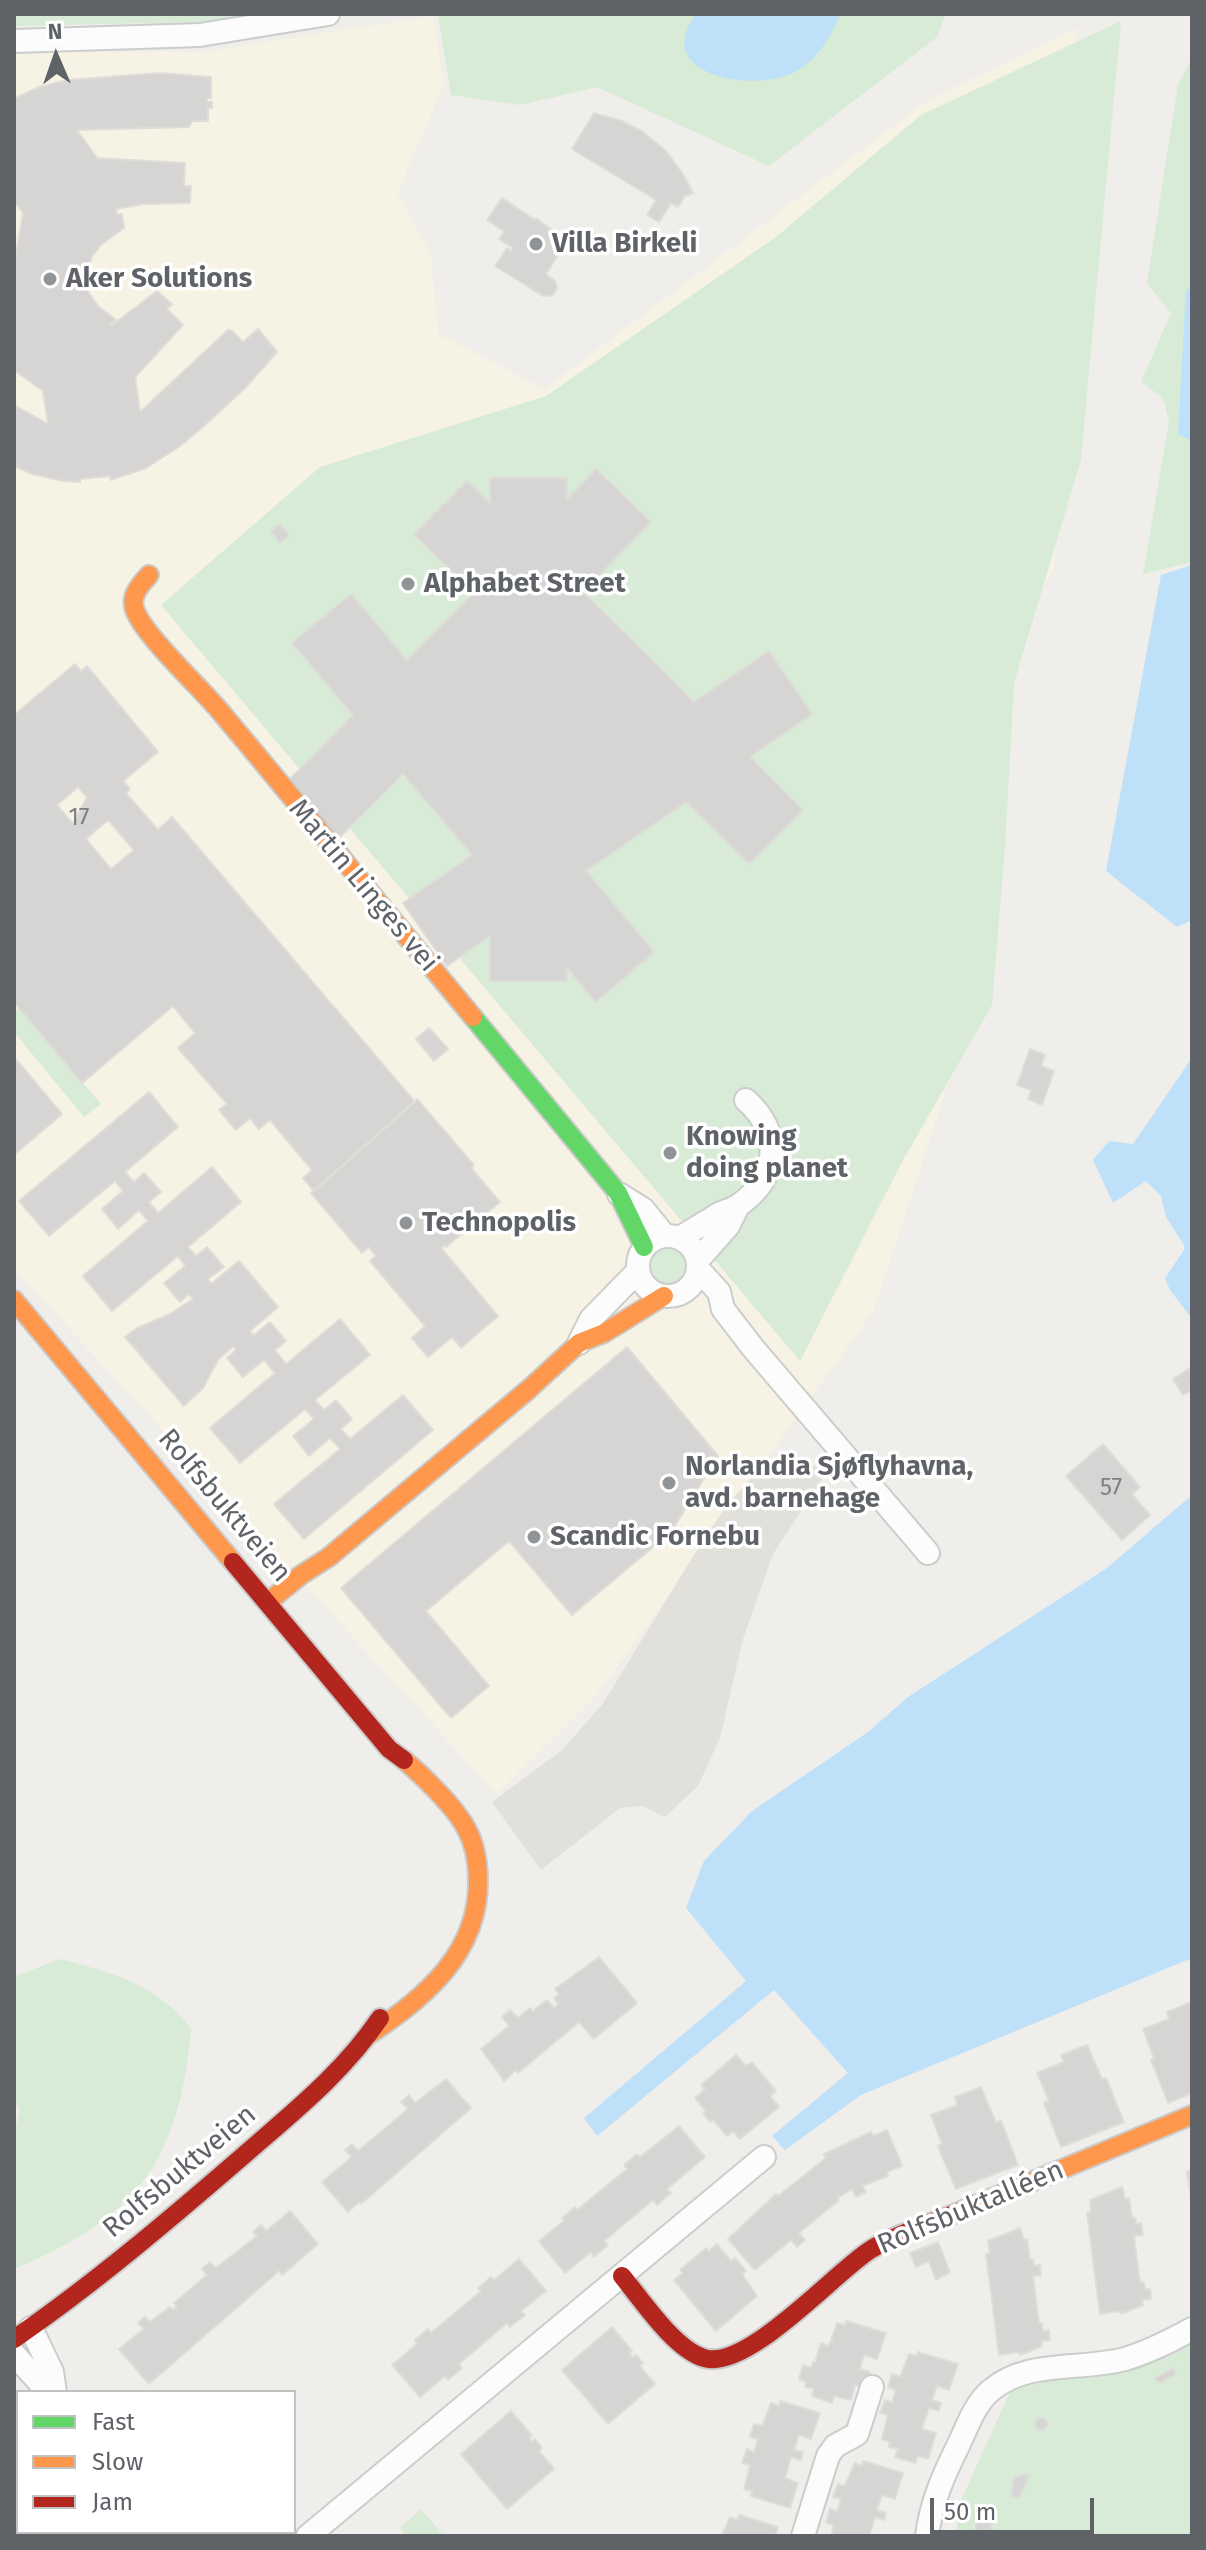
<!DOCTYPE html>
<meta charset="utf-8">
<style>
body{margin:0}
#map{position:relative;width:1206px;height:2550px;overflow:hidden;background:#efeeea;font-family:"Fira Sans",sans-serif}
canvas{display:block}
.frame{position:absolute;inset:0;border:16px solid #5f6368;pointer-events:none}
.legend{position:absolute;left:16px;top:2390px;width:280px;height:144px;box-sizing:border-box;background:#fff;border:2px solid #bfc1c3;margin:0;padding:10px 14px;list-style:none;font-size:24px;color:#5f6368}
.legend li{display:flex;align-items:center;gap:16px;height:40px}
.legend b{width:40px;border:2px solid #bfc1c3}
.north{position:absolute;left:16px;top:16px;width:80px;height:80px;-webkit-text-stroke:6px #fff;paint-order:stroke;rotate:358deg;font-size:22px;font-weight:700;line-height:32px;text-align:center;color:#5f6368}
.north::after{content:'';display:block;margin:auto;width:28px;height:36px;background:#5f6368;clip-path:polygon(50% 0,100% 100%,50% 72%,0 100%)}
.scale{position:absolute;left:930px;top:2498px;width:164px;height:36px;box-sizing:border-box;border:4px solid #5f6368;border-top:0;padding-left:10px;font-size:24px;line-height:28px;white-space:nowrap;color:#5f6368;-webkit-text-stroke:6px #fff;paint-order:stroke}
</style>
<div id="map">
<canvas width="1206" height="2550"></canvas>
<div class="frame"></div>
<ul class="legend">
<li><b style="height:10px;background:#63d668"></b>Fast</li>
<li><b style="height:10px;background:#ff974d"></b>Slow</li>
<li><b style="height:10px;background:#b3261e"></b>Jam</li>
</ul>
<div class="north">N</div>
<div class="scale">50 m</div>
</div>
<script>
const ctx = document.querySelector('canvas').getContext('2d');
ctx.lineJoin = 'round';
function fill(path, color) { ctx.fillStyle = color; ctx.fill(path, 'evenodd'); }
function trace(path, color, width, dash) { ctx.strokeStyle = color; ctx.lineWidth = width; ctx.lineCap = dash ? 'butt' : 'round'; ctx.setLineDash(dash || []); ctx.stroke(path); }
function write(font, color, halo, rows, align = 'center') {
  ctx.font = font + ' "Fira Sans",sans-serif'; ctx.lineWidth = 7; ctx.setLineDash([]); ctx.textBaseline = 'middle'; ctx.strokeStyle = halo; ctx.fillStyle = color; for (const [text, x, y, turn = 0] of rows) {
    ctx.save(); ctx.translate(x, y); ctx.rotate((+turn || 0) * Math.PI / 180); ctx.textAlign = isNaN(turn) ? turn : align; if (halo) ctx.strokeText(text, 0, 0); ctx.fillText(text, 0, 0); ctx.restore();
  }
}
fill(new Path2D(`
 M433,16L444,84L397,193L431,255L438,334L545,389L930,99L1077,28L1054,570L997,650L961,1043L874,1310L595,1697L497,1794L299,1578L291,1584L158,1425L14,1268V51L203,52Z`), '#f7f3e4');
fill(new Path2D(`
 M812,1465L828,1470L773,1554L743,1639L720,1738L698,1786L665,1817L642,1806L620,1808L541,1870L492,1802L561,1751L602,1705L695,1553L727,1505L757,1472Z`), '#e2e0da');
fill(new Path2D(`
 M14,14H312L282,20L14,26Z
 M438,14H946L937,37L769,166L597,87L520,105L451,95Z
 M1121,21L1081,460L1014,683L1005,847L992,1005L902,1162L800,1361L161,605L320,467L546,396L776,237L921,115Z
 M1192,59V562L1143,574L1169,421L1163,398L1141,382L1171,313L1147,283L1178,84Z
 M19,1008L101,1104L84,1117L14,1032V1012Z
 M647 1265a21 21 0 1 1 42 0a21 21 0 1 1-42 0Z
 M59,1959C109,1971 159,1985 191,2029C179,2162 137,2218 14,2269V2135L20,2110L14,2098V1977Z
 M1192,2326V2536H957V2509L1014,2383L1146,2348Z
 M14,2493L18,2499V2532H78L79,2536H14Z
 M421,2509L444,2536H407L400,2528Z`), '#d8ebd6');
fill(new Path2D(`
 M696,14H840C831,37 818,59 795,72C758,93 649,77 696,14Z
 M1192,286V441L1178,434L1186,291Z
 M1192,565V920L1177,927L1106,871L1161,575Z
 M1192,1058V1319L1170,1290L1165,1278L1184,1250V1245L1166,1217L1161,1196L1146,1181L1113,1203L1093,1160L1109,1141L1133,1144Z
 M1192,1495V1958L861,2095L785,2150L772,2136L848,2073L774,1990L597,2136L584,2118L746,1981L686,1908L704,1861L752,1811L868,1732L908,1697L1107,1568Z`), '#bfe0f9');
const building = new Path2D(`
 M160,73L211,77V98H207V102H212V108H208V121H192L189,127L77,130L97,158L185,163L184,186H191L190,203L143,204L116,209L117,215L122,214L124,228L102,244L92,256L86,276L89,293L98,306L116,320L110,324L111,326L157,291L172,304L167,309L183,325L135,377L140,412L228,330L232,331L243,342L258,329L277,352L246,387L204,426L180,446L146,468L114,479L111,480L110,476L80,479V482L63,481L32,474L14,466V405L48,424L43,391L14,370V265L23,213L14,201V99L39,87L67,80Z
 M594,113L622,121L643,132L666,151L683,174L693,193L685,196L678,207L671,203L659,222L647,215L656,200L572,149Z
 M502,198L535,220L536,218L567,241L546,274L555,281L557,288L553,295L543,296L495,266L507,248L511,251L513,248L499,239L504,231L487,220Z
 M596,469L651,522L583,592L694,702L769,651L812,714L750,757L803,810L749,864L686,802L586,871L654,952L596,1002L567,968V981H490V936L447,966L403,903L472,855L403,774L339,838L285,784L353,715L292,643L351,594L407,660L474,593L414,534L467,481L490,503V478H567V499Z
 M280,524L289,535L280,543L271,531Z
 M75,664L81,671L87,666L158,752L123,781L130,789L126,793L158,830L172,817L415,1102L314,1191L303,1178L312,1170L270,1120L259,1129L250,1118L236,1130L219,1110L227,1104L178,1048L195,1033L173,1006L82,1083L14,1002V715ZM78,787L87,797L73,824L57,805ZM108,820L134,850L111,869L86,839Z
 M429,1028L448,1049L434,1061L416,1039Z
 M1030,1049L1045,1055L1041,1066L1054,1071L1042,1105L1028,1099L1031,1090L1017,1085Z
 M14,1057L62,1114L14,1155Z
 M149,1092L178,1127L125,1172L134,1182L144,1173L161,1192L149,1202L158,1213L212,1167L241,1202L188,1247L196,1256L207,1247L224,1267L208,1279L211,1284L239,1261L278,1307L250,1331L254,1335L270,1322L286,1341L275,1350L286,1364L340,1319L370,1355L315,1400L324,1410L336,1400L352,1419L341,1429L350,1439L403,1395L433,1430L304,1539L274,1504L340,1449L330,1438L309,1456L293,1436L314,1419L305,1409L240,1463L210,1428L275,1373L264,1360L243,1377L227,1358L236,1350L233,1346L218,1360L203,1388L184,1406L125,1337L137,1328L170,1314L193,1299L189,1294L180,1302L164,1283L185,1266L178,1256L112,1311L83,1276L148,1221L139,1210L118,1229L102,1209L123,1191L115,1181L49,1236L19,1201Z
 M417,1099L474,1165L471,1168L500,1202L446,1247L444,1245L441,1248L498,1316L461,1348L452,1337L428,1357L412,1338L425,1326L370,1261L376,1256L369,1247L362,1253L311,1193Z
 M627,1347L718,1456L671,1532L572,1615L509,1541L426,1611L489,1686L451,1718L341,1588Z
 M1192,1367V1390L1183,1395L1173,1379Z
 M1103,1444L1140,1487L1132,1494L1150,1515L1122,1540L1066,1476Z
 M599,1957L637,2003L594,2039L579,2022L518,2073L516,2070L504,2081L481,2049L509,2026L502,2017L510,2010L518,2018L530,2008L533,2011L547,2000L554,2008L559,2004L554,1999L559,1994L555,1989Z
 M1192,2002V2093L1168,2103L1151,2060L1154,2059L1143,2029L1169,2019L1167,2012Z
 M1087,2045L1102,2079L1106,2078L1124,2122L1061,2147L1044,2103L1049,2101L1037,2073L1064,2062L1061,2055Z
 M736,2055L746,2066L752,2062L776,2091L770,2096L779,2107L740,2139L733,2131L727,2136L713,2120L710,2122L703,2113L706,2111L695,2098L705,2089L701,2085Z
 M446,2079L471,2108L361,2204L359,2202L348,2212L322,2182L352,2157L345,2150L352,2144L358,2151L408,2109L401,2102L409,2095L415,2103Z
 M981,2087L996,2123L1001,2120L1018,2165L956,2189L938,2146L942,2144L931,2115L957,2105L955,2097Z
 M679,2126L705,2157L667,2189L671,2193L657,2205L653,2200L604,2241L608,2245L594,2257L591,2252L565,2273L539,2241L564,2221L562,2218L575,2207L577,2210L627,2169L624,2165L637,2154L640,2157Z
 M887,2130L902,2166L887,2172L888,2176L862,2186L866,2192L856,2197L852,2189L837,2198L839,2200L799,2233L805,2240L797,2247L791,2240L755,2270L728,2239L776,2194L778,2196L826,2158L824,2154L871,2132L873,2136Z
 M1192,2171V2205L1187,2172Z
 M1122,2187L1125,2199L1129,2198L1132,2218H1135L1136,2224L1141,2223L1143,2235L1134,2236L1140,2283L1144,2282L1145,2289H1150L1151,2299L1142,2300L1143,2305L1121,2314L1120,2311L1100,2314L1087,2213L1091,2212L1090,2200Z
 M290,2211L318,2244L282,2275L279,2271L149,2384L119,2349L144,2329L138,2323L145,2317L150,2322L170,2307L173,2310L177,2307L174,2303L207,2275L202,2269L210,2262L216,2268L257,2236L253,2232L261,2225L266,2231Z
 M1020,2228L1024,2240L1027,2239L1030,2259H1033L1034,2266L1040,2265L1041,2275L1033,2276L1039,2324L1042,2323L1043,2331L1049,2330L1050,2340L1041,2341L1042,2346L1020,2355L1019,2352L999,2355L986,2254L990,2253L988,2241Z
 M938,2242L950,2272L936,2280L929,2261L916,2267L910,2253Z
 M717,2244L731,2261L735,2258L746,2271L742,2274L757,2296L716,2331L674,2280L683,2273L680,2270L706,2248L709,2251Z
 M519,2259L546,2291L521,2311L525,2315L510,2327L507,2323L459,2364L462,2368L448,2380L445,2376L420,2397L392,2365L417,2344L415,2340L428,2329L431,2333L481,2291L478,2288L491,2277L494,2280Z
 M846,2321L886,2333L877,2359L864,2355L860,2369L870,2372L865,2388L855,2385L851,2400L834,2396L832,2403L812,2396L814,2389L805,2387L806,2382L799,2379L803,2365L811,2368L813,2362H815L821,2343L828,2346L831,2341L837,2323L845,2325Z
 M612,2327L632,2351L629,2354L633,2358L636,2355L643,2363L640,2366L655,2384L608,2424L562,2370Z
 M918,2352L958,2364L949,2390L937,2386L932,2400L941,2403L939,2411L929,2408L922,2429L936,2433L928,2459L918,2456L915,2463L895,2457L898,2449L889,2447L890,2442L882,2439L888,2415L880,2413L885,2400L892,2402L896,2390L888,2387L892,2374L900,2377L909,2354L917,2356Z
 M1173,2368L1176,2374L1160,2383L1154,2379Z
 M780,2401L820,2413L811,2439L799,2435L794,2450L803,2452L801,2460L791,2457L785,2478L798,2483L790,2508L751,2496L752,2491L744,2489L750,2465L742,2463L747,2449L754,2452L758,2439L750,2437L754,2424L762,2426L771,2403L779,2406Z
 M511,2411L532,2436L529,2438L532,2442L535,2439L542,2448L539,2451L554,2469L507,2509L461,2454Z
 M1035 2424a6 6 0 1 1 12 0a6 6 0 1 1-12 0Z
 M863,2461L903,2473L895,2499L882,2495L877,2510L886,2513L884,2520L875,2517L869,2536H832L833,2525L826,2522L830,2509L837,2511L841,2499L833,2497L838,2484L845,2486L855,2463L862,2466Z
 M1021,2475H1029L1019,2498L1011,2496L1014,2478Z
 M983,2514L992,2517L991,2534L975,2532L977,2516Z
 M739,2515L778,2527L775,2536H722L730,2517L738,2520Z`);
fill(building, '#d6d5d3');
trace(building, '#deddd9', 2);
const street = new Path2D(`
 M14,41L200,35L328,14
 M619,1194L643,1209L665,1236
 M638 1266a30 30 0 1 1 60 0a30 30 0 1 1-60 0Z
 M679,1238C692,1231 704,1223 717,1215C724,1211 733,1210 739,1205C780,1176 782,1133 746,1100
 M698,1260L728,1226L738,1206
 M698,1269L719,1292L723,1309L753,1348L928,1553
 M579,1343L591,1319L638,1271
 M31,2328L52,2372L55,2392
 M14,2354L48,2392
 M96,2532V2536
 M308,2536L764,2157
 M803,2536L828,2456L835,2446L857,2434L872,2387
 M927,2536C931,2503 944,2474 959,2444C967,2427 975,2404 990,2391C1027,2359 1080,2371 1125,2359C1149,2352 1170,2341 1192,2329`);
const fast = new Path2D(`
 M473,1017L618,1193L644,1247`);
const slow = new Path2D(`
 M149,575C141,584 131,594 134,607C139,631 201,688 219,710C305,812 388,915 473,1017
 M14,1300L233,1562
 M268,1602L301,1575L329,1557L529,1389L579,1343L604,1333L664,1296
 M370,2034C425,1998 479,1952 478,1881C478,1863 475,1844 466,1828C455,1807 422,1775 404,1760
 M966,2209L1192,2115`);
const jam = new Path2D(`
 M233,1562L389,1749L404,1760
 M622,2276C642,2300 674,2349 704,2358C747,2371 833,2274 870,2250C893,2235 939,2221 966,2209
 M14,2339C95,2283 169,2220 243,2156C292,2113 343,2073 380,2018`);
trace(street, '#cbcccc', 26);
trace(fast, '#cacacb', 22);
trace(slow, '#cacacb', 22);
trace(jam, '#cacacb', 22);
trace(street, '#fdfcfc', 22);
trace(fast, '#63d668', 18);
trace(slow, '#ff974d', 18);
trace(jam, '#b3261e', 18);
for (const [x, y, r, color] of [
 [536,244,8,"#919496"],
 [50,279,8,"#919496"],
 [408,584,8,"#919496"],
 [670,1153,8,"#919496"],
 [406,1223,8,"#919496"],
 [669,1483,8,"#919496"],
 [534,1537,8,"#919496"]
]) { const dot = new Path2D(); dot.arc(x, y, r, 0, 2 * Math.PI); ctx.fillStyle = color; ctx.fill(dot); trace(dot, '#fff', 3); }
write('24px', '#7e8184', null, [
 ["17",79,818],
 ["57",1111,1488]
]);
write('bold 28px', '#5f6368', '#fff', [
 ["Villa Birkeli",552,244],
 ["Aker Solutions",66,279],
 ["Alphabet Street",424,584],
 ["Knowing",686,1137],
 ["doing planet",686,1169],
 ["Technopolis",422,1223],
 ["Norlandia Sjøflyhavna,",685,1467],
 ["avd. barnehage",685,1499],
 ["Scandic Fornebu",550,1537]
], 'left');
write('28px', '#5f6368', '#fff', [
 ["Martin Linges vei",363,886,50],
 ["Rolfsbuktveien",224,1506,50],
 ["Rolfsbuktveien",180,2172,-40],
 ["Rolfsbuktalléen",971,2208,-23]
]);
</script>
